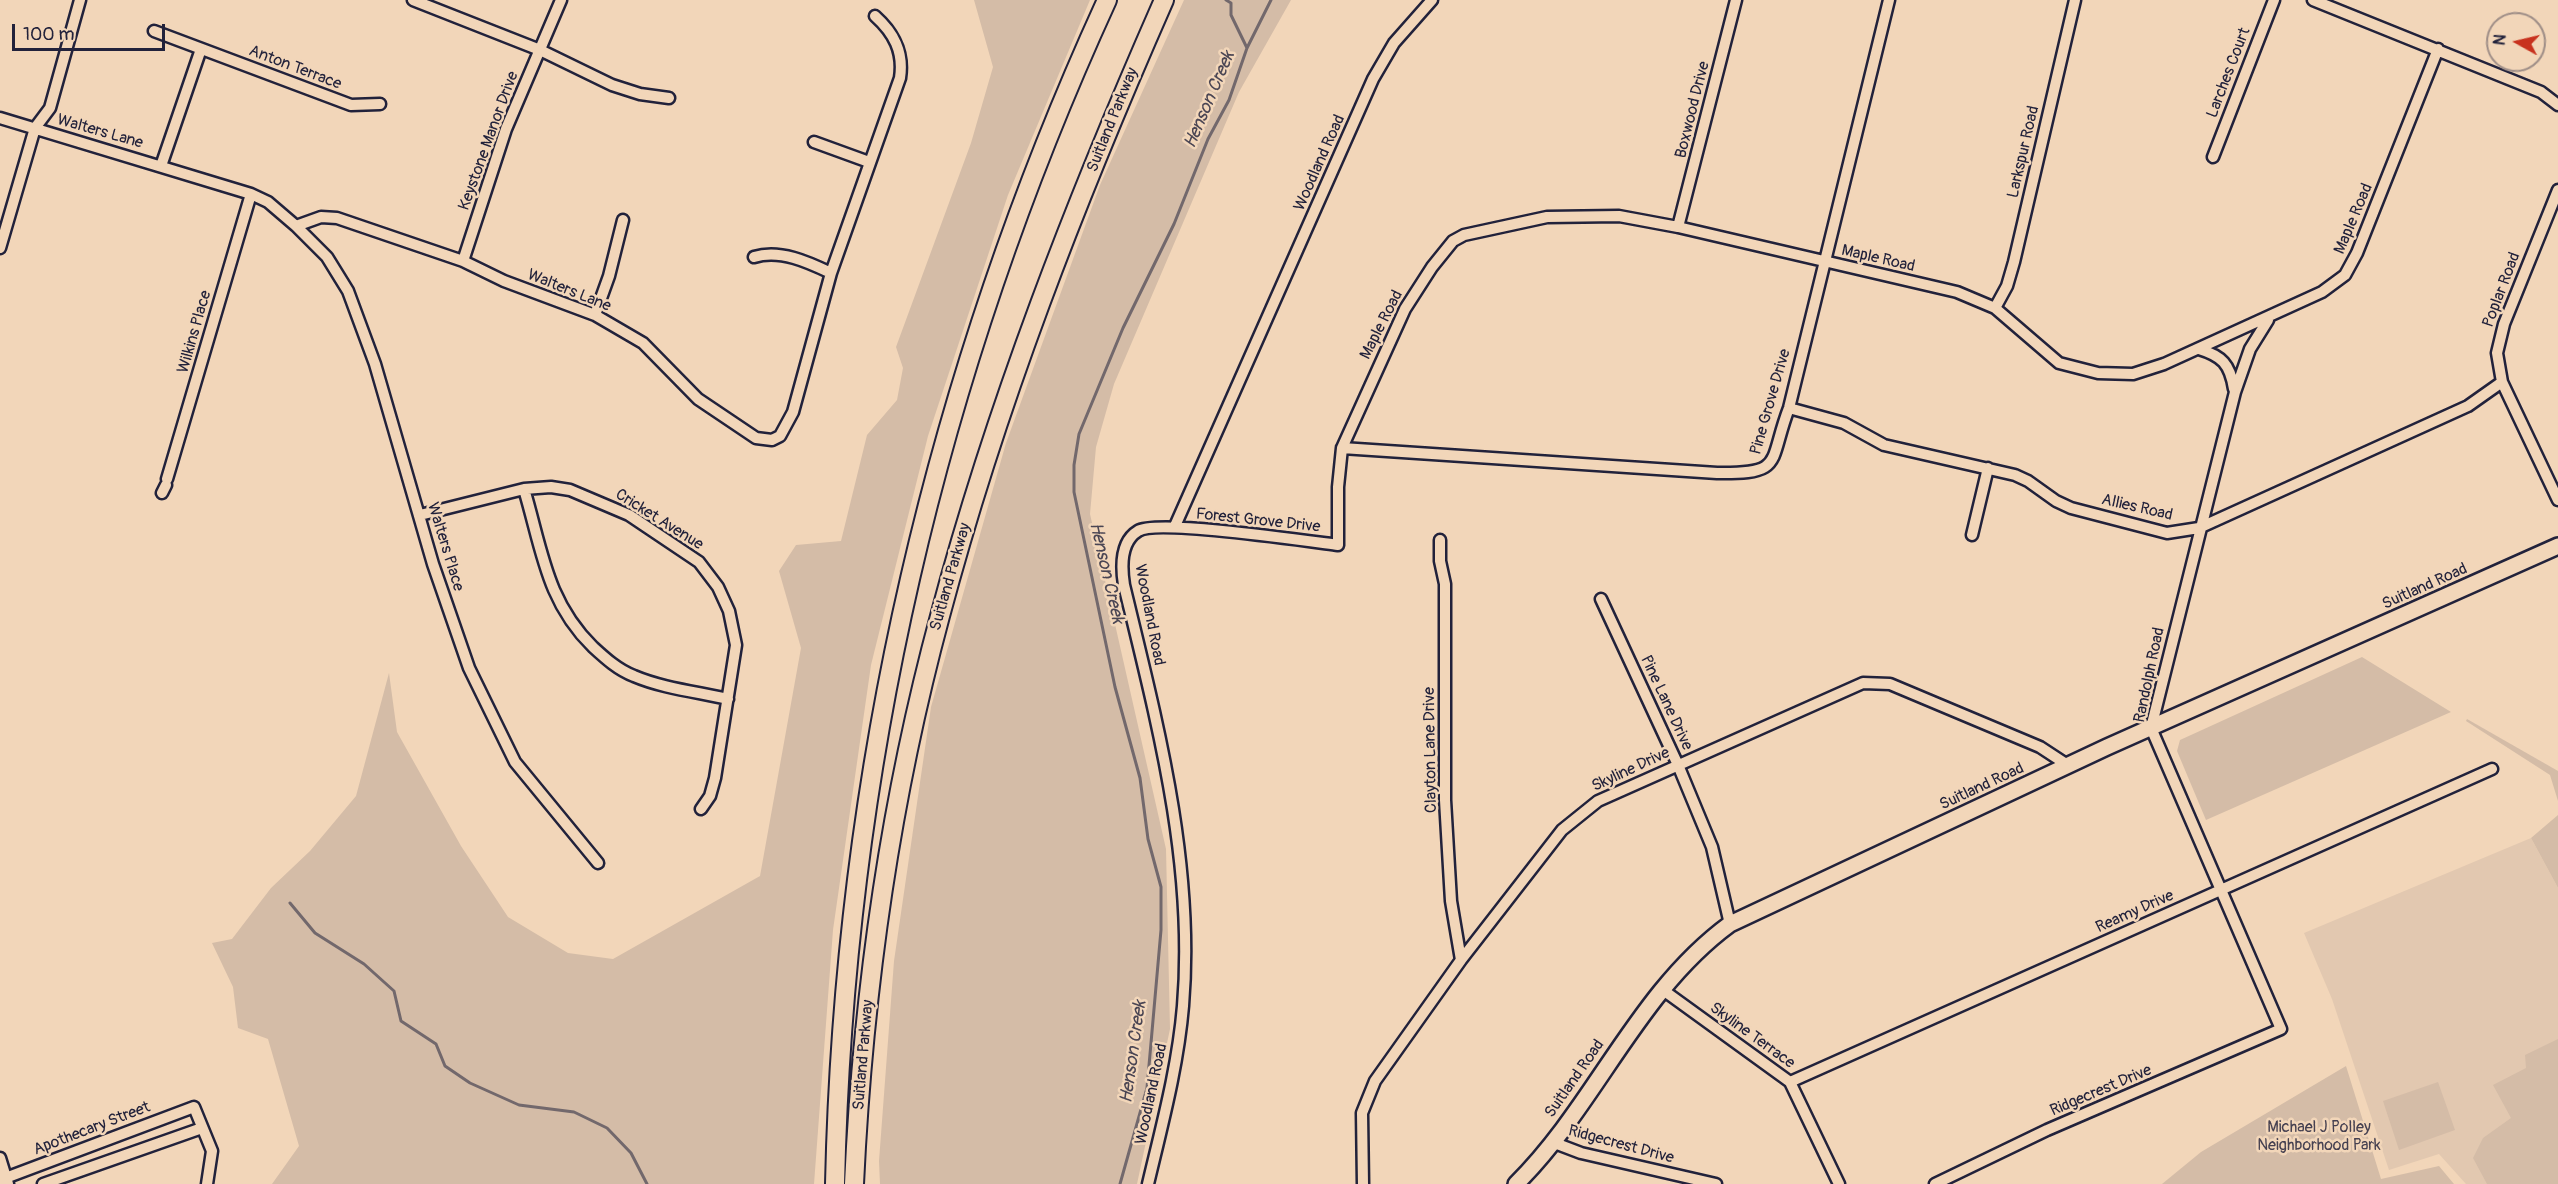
<!DOCTYPE html>
<style>
body{margin:0}
#map{position:relative;width:2558px;height:1184px;overflow:hidden;background:#f2d6b9;font-family:Pangolin,sans-serif}
canvas{display:block}
.north{position:absolute;left:2486px;top:12px;width:60px;height:60px;box-sizing:border-box;background:#f2d6b9;border:2px solid #9f8e87;border-radius:50%;rotate:278deg;font-size:16px;font-weight:700;line-height:24px;text-align:center;color:#22223b}
.north::after{content:'';display:block;margin:auto;width:21px;height:27px;background:#c8321e;clip-path:polygon(50% 0,100% 100%,50% 72%,0 100%)}
.scale{position:absolute;left:12px;top:24px;width:153px;height:27px;box-sizing:border-box;border:3px solid #22223b;border-top:0;padding-left:8px;font-size:18px;line-height:21px;white-space:nowrap;color:#22223b;-webkit-text-stroke:4px #f2d6b9;paint-order:stroke}
</style>
<div id="map">
<canvas width="2558" height="1184"></canvas>
<div class="north">N</div>
<div class="scale">100 m</div>
</div>
<script>
const ctx = document.querySelector('canvas').getContext('2d');
ctx.lineJoin = 'round';
function fill(path, color) { ctx.fillStyle = color; ctx.fill(path, 'evenodd'); }
function trace(path, color, width, dash) { ctx.strokeStyle = color; ctx.lineWidth = width; ctx.lineCap = dash ? 'butt' : 'round'; ctx.setLineDash(dash || []); ctx.stroke(path); }
function write(font, color, halo, rows, align = 'center') {
  ctx.font = font + ' Pangolin,sans-serif'; ctx.lineWidth = 5; ctx.setLineDash([]); ctx.textBaseline = 'middle'; ctx.strokeStyle = halo; ctx.fillStyle = color; for (const [text, x, y, turn = 0] of rows) {
    ctx.save(); ctx.translate(x, y); ctx.rotate((+turn || 0) * Math.PI / 180); ctx.textAlign = isNaN(turn) ? turn : align; if (halo) ctx.strokeText(text, 0, 0); ctx.fillText(text, 0, 0); ctx.restore();
  }
}
fill(new Path2D(`
 M2531,838L2558,888V1184H2466L2439,1154L2389,1170L2332,999L2304,933Z`), '#e2c8b0');
fill(new Path2D(`
 M974,0H1090L1008,195L928,436L871,665L833,930L814,1184H272L299,1146L268,1039L238,1028L233,987L212,943L232,939L271,888L310,851L356,796L389,673L397,732L461,846L508,917L568,953L613,959L760,876L801,648L779,571L796,545L841,541L867,435L897,400L903,368L896,347L971,143L993,67Z
 M1184,0H1291L1239,92L1114,384L1096,447L1090,514L1166,849L1170,1029L1137,1184H880L879,1161L894,961L931,707L1006,443L1100,185Z
 M2362,657L2451,712L2206,820L2177,751L2180,740Z
 M2467,719L2558,771V801L2550,775L2466,721Z
 M2558,815V888L2531,838Z
 M2558,1039V1184H2487L2473,1158L2483,1138L2511,1118L2493,1085L2526,1068L2525,1055Z
 M2346,1066L2381,1179L2439,1166L2454,1184H2162L2201,1152Z
 M2438,1082L2455,1130L2399,1150L2383,1101Z`), '#d4bca7');
trace(new Path2D(`
 M1226,0L1231,3V15L1247,48
 M290,903L315,933L364,964L394,991L401,1021L436,1044L445,1066L470,1083L519,1105L574,1112L607,1128L631,1153L647,1184
 M1120,1184L1147,1088L1161,930V887L1148,839L1140,778L1115,687L1074,492V465L1079,434L1123,328L1174,224L1208,139L1229,100L1247,48L1271,0`), '#72686c', 3);
const minor = new Path2D(`
 M413,0L540,50L612,85L640,94L669,98
 M2313,0L2541,92L2558,105
 M154,31L351,105L380,104
 M0,118L251,194L268,202L296,226L327,257L348,291L375,364L433,564L469,668L515,762L598,863
 M814,142L869,162
 M2213,157L2274,0
 M161,166L201,49
 M2558,190L2504,324L2497,353L2502,382L2558,500
 M296,226L321,217L337,218L463,261L504,281L595,315L643,343L698,399L756,438L772,440L780,436L793,412L831,273L900,78C904,52 894,33 875,16
 M1678,227L1736,0
 M0,248L35,128L50,108L80,0
 M754,257C780,249 808,262 831,273
 M463,261L506,129L561,0
 M1995,308L2007,286L2014,262L2075,0
 M595,315L609,276L623,220
 M2199,349C2222,356 2230,364 2234,389
 M1789,408L1844,423L1884,445L2015,475L2028,481L2056,501L2071,508L2167,533L2199,528L2468,406L2502,382
 M1342,448L1717,473C1785,474 1768,463 1789,408L1889,0
 M167,479L251,194
 M524,489C542,549 546,601 593,647C605,658 618,670 634,676C662,688 697,692 728,699
 M162,493L166,485
 M420,515L524,489L551,487L570,490L629,515L699,562L718,587L729,611L736,645L715,778L710,796L701,809
 M1175,526L1373,79L1394,43L1432,0
 M1972,535L1988,468
 M1440,540V561L1445,584V800L1451,901L1461,960
 M1601,599L1678,765L1712,847L1730,924
 M1663,990L1790,1082L1839,1184
 M1790,1082L2492,769
 M1552,1142L1581,1153L1716,1184
 M0,1158L8,1184
 M0,1180L194,1107L212,1151L207,1184
 M43,1184L202,1128
 M1148,1184C1162,1125 1178,1066 1183,1006C1195,863 1157,722 1124,585C1121,566 1120,542 1138,531C1156,519 1307,541 1338,545V487L1342,448L1405,309L1432,267L1453,241L1464,235L1547,217L1619,216L1678,227L1957,292L1995,308L2059,363L2098,373L2133,374L2164,364L2322,292L2345,275L2357,253L2438,49
 M1363,1184L1362,1113L1375,1081L1461,960L1562,830L1598,801L1863,683L1890,684L2040,747L2069,766
 M1935,1184L2047,1130L2281,1029L2151,728L2235,392L2250,349L2268,320`);
const secondary = new Path2D(`
 M1516,1184C1596,1105 1637,992 1730,924L2107,747L2558,546`);
const trunk = new Path2D(`
 M835,1184C844,773 936,373 1107,0
 M854,1184C863,993 890,801 940,616C996,405 1076,200 1164,0`);
trace(minor, '#22223b', 15);
trace(secondary, '#22223b', 20);
trace(trunk, '#22223b', 22);
trace(minor, '#f2d6b9', 10);
trace(secondary, '#f2d6b9', 15);
trace(trunk, '#f2d6b9', 18);
write('16px', '#22223b', '#f2d6b9', [
 ["Anton Terrace",295,68,21],
 ["Larches Court",2229,73,-69],
 ["Boxwood Drive",1693,110,-76],
 ["Suitland Parkway",1113,120,-68],
 ["Walters Lane",100,132,16],
 ["Keystone Manor Drive",489,141,-70],
 ["Larkspur Road",2024,152,-77],
 ["Woodland Road",1320,163,-66],
 ["Maple Road",2354,219,-67],
 ["Maple Road",1878,259,13],
 ["Poplar Road",2502,290,-69],
 ["Walters Lane",569,291,22],
 ["Maple Road",1382,325,-63],
 ["Wilkins Place",195,332,-74],
 ["Pine Grove Drive",1771,402,-74],
 ["Allies Road",2137,508,13],
 ["Cricket Avenue",659,520,32],
 ["Forest Grove Drive",1258,521,6],
 ["Walters Place",445,547,73],
 ["Suitland Parkway",951,577,-74],
 ["Suitland Road",2425,587,-24],
 ["Woodland Road",1149,615,79],
 ["Randolph Road",2150,675,-78],
 ["Pine Lane Drive",1666,703,65],
 ["Clayton Lane Drive",1431,750,-91],
 ["Skyline Drive",1631,770,-25],
 ["Suitland Road",1982,787,-25],
 ["Reamy Drive",2135,912,-24],
 ["Skyline Terrace",1752,1036,36],
 ["Suitland Parkway",864,1055,-85],
 ["Suitland Road",1575,1079,-55],
 ["Ridgecrest Drive",2101,1091,-23],
 ["Woodland Road",1152,1094,-78],
 ["Apothecary Street",92,1129,-21],
 ["Ridgecrest Drive",1621,1145,15]
]);
write('16px', '#464151', '#f2d6b9', [
 ["Michael J Polley",2319,1128],
 ["Neighborhood Park",2319,1146]
]);
write('italic 18px', '#4a4553', '#f2d6b9', [
 ["Henson Creek",1210,100,-67],
 ["Henson Creek",1106,573,77],
 ["Henson Creek",1134,1052,-82]
]);
</script>
